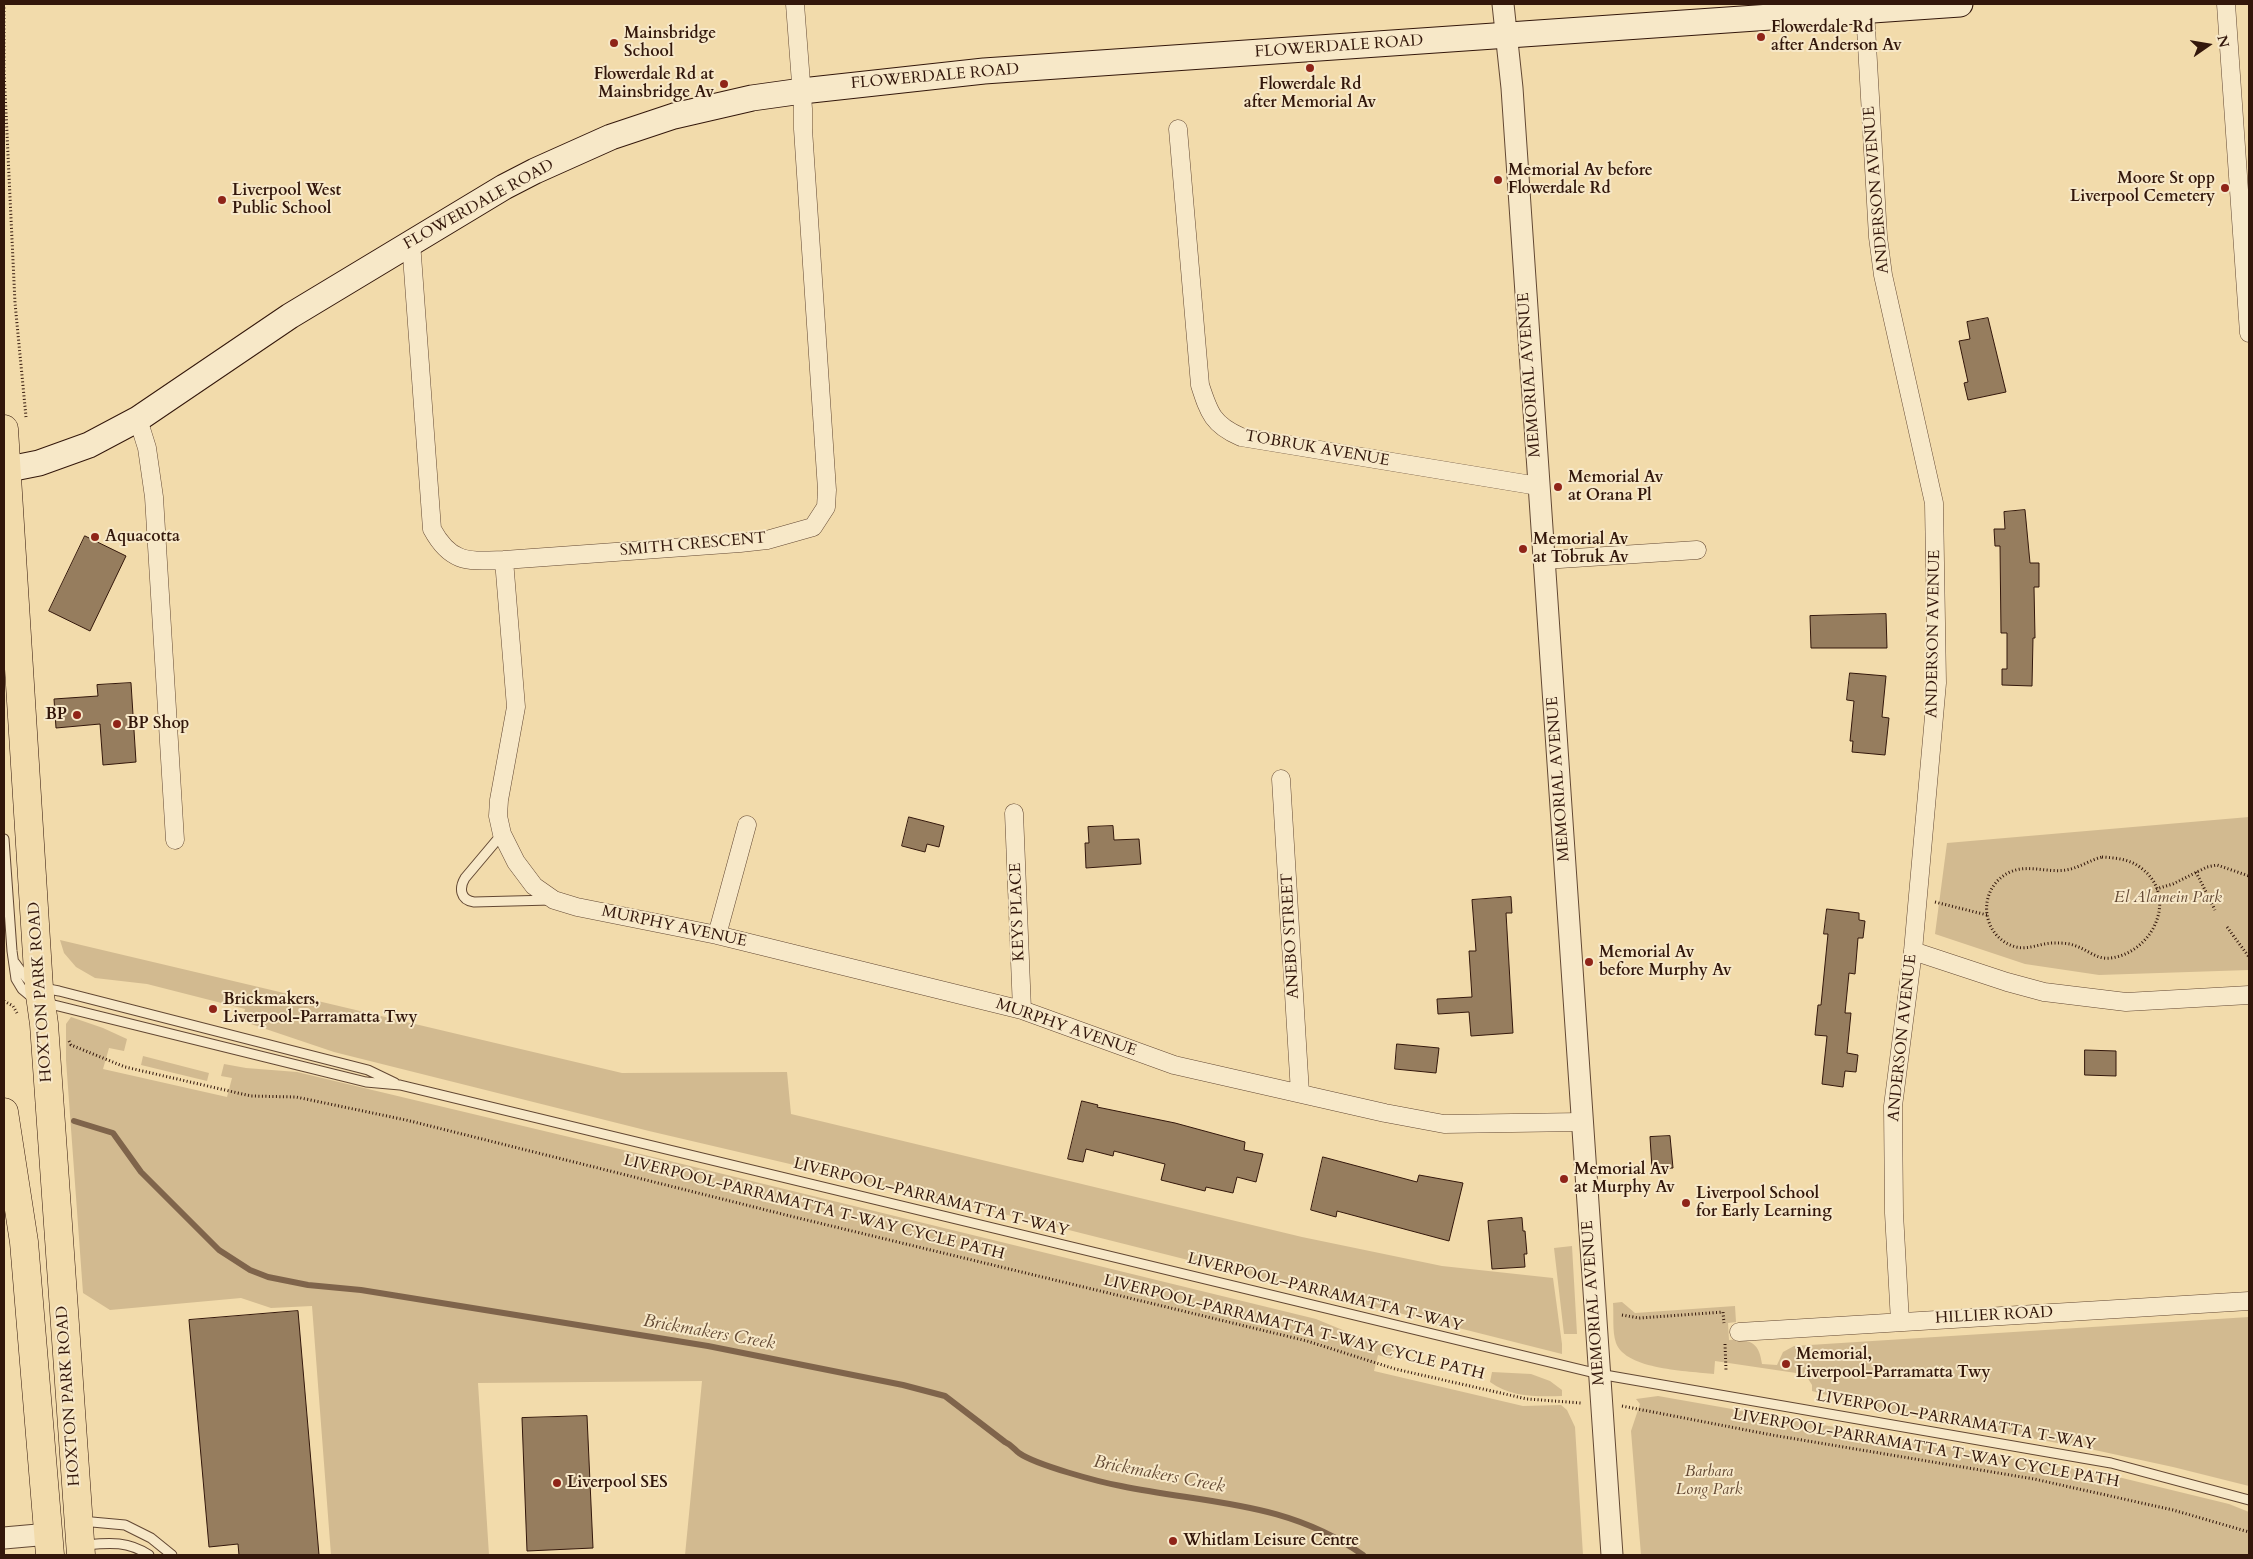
<!DOCTYPE html>
<meta charset="utf-8">
<style>
body{margin:0}
#map{position:relative;width:2253px;height:1559px;overflow:hidden;background:#f2dbab;font-family:Cardo,serif}
canvas{display:block}
.frame{position:absolute;inset:0;border:5px solid #33170b;pointer-events:none}
.north{position:absolute;left:2183px;top:20px;width:50px;height:50px;-webkit-text-stroke:4px #f7e8c8;paint-order:stroke;rotate:77deg;font-size:14px;font-weight:700;line-height:20px;text-align:center;color:#33170b}
.north::after{content:'';display:block;margin:auto;width:18px;height:22px;background:#33170b;clip-path:polygon(50% 0,100% 100%,50% 72%,0 100%)}
</style>
<div id="map">
<canvas width="2253" height="1559"></canvas>
<div class="frame"></div>
<div class="north">N</div>
</div>
<script>
const ctx = document.querySelector('canvas').getContext('2d');
ctx.lineJoin = 'round';
function fill(path, color) { ctx.fillStyle = color; ctx.fill(path, 'evenodd'); }
function trace(path, color, width, dash) { ctx.strokeStyle = color; ctx.lineWidth = width; ctx.lineCap = dash ? 'butt' : 'round'; ctx.setLineDash(dash || []); ctx.stroke(path); }
function write(font, color, halo, rows, align = 'center') {
  ctx.font = font + ' Cardo,serif'; ctx.lineWidth = 4; ctx.setLineDash([]); ctx.textBaseline = 'middle'; ctx.strokeStyle = halo; ctx.fillStyle = color; for (const [text, x, y, turn = 0] of rows) {
    ctx.save(); ctx.translate(x, y); ctx.rotate((+turn || 0) * Math.PI / 180); ctx.textAlign = isNaN(turn) ? turn : align; if (halo) ctx.strokeText(text, 0, 0); ctx.fillText(text, 0, 0); ctx.restore();
  }
}
fill(new Path2D(`
 M2249,817V970L2099,975L2025,964L1935,934L1947,843Z
 M60,940L622,1073L787,1072L791,1114L1302,1237L1442,1266L1553,1278L1562,1344V1354L1025,1219L649,1131L334,1052L242,1021L245,1009L147,984L95,978L76,967L64,953Z
 M71,1017L103,1028L127,1039L124,1051L109,1048L103,1069L227,1097L232,1078L221,1076L224,1064L246,1068L297,1072L674,1162L1316,1319L1374,1343L1395,1348L1392,1359L1378,1355L1374,1371L1523,1406L1561,1405L1567,1410L1575,1427L1583,1555H685L702,1381L478,1383L489,1555H331L312,1306L271,1308L241,1298L110,1310L83,1293L66,1060V1024Z
 M143,1056L209,1073L207,1081L141,1065Z
 M1572,1246L1577,1334H1564L1554,1248Z
 M1622,1302L1635,1313L1735,1306L1736,1322L1728,1323L1729,1340C1750,1339 1759,1342 1762,1364L1777,1365L1783,1352L1794,1346L2249,1317V1486L2173,1467L2090,1449L1884,1411L1812,1391V1385L1807,1377L1796,1373L1715,1361L1714,1374C1689,1371 1626,1370 1616,1343C1612,1331 1614,1315 1613,1303Z
 M1492,1372L1531,1374L1550,1381L1562,1390V1396C1537,1397 1510,1397 1490,1382Z
 M1658,1396L2114,1476L2229,1504L2249,1512V1555H1641L1631,1431L1640,1404L1636,1399Z`), '#d2ba90');
trace(new Path2D(`
 M74,1121L113,1133L141,1172L219,1250L250,1270L268,1277L308,1285L361,1290L708,1346L903,1385L945,1396L1005,1442C1012,1445 1014,1449 1019,1453C1036,1465 1099,1482 1121,1486C1208,1504 1287,1501 1363,1555`), '#7f644b', 6);
const building = new Path2D(`
 M1988,318L2006,392L1968,400L1964,383L1968,382L1959,341L1970,339L1967,322Z
 M2025,510L2030,563H2039V587H2034L2035,638H2033L2032,686L2002,685V669H2007V633H2001L2000,546H1995L1994,529H2005L2004,512Z
 M85,536L126,556L90,631L49,611Z
 M1886,614L1887,648H1811L1810,616Z
 M1850,673L1886,676L1882,717L1889,718L1885,755L1852,752L1853,741H1850L1854,701L1847,700Z
 M131,683L136,762L103,765L100,724L56,728L54,699L98,696L97,685Z
 M909,817L944,826L939,847L927,844L925,852L902,846Z
 M1113,826L1114,840L1139,839L1141,864L1086,868L1085,843H1089L1088,827Z
 M1511,897L1512,913H1506L1513,1033L1471,1036L1469,1012L1438,1014L1437,999L1472,997L1469,951H1476L1472,900Z
 M1827,909L1859,913V920L1865,921L1863,938H1858L1855,974L1849,973L1845,1013H1851L1847,1053L1858,1055L1856,1072L1845,1071L1843,1087L1822,1084L1827,1036L1815,1035L1818,1005H1821L1828,934H1824Z
 M1397,1044L1439,1048L1436,1073L1395,1069Z
 M2085,1050L2116,1051V1076L2085,1075Z
 M1082,1101L1098,1105L1097,1107L1175,1123L1245,1142L1244,1150L1263,1154L1256,1182L1237,1177L1233,1193L1206,1187L1205,1191L1161,1180L1165,1164L1114,1151L1113,1156L1086,1149L1083,1162L1068,1159Z
 M1670,1136L1673,1168L1652,1169L1650,1137Z
 M1323,1157L1417,1182L1419,1175L1463,1183L1449,1241L1337,1211L1336,1217L1311,1210Z
 M1522,1218L1523,1231H1525L1527,1254H1524L1525,1267L1492,1269L1488,1221Z
 M298,1311L319,1555H239L238,1544L209,1547L189,1320Z
 M587,1416L593,1548L527,1551L522,1418Z`);
fill(building, '#967d5e');
trace(building, '#33170b', 1);
const service = new Path2D(`
 M502,834L465,878C459,888 460,900 474,902L551,900
 M4,839L12,951L16,979L22,989L34,999
 M15,963C32,986 30,986 59,991L368,1070L395,1083
 M46,1003L366,1082L400,1085L1599,1374L2111,1463L2249,1500
 M81,1521L125,1525L151,1538L172,1555
 M82,1545C107,1543 127,1540 149,1555`);
const minor = new Path2D(`
 M2226,4L2249,333
 M1865,10L1878,237L1883,275L1934,503L1937,683L1913,951L1893,1106L1894,1213L1900,1322
 M1178,129L1200,385C1209,413 1213,425 1241,437L1538,486
 M411,242L432,529C451,564 468,561 504,560L740,543L767,540L813,527L826,507L827,490L803,129V109L795,4
 M138,419L147,448L154,497L175,840
 M504,560L516,707L499,800L498,816L502,834L516,862L534,886L554,900L577,907L717,935L1022,1010L1174,1065L1385,1113L1444,1124L1581,1122
 M1544,560L1697,550
 M1281,779L1300,1093
 M1014,813L1022,1010
 M717,935L747,825
 M1913,951L2007,982L2044,992L2126,1002L2249,995
 M1739,1332L2249,1301`);
const tertiary = new Path2D(`
 M1503,4L1512,88L1612,1555
 M4,1538L49,1534`);
const secondary = new Path2D(`
 M4,470L39,463L89,445L138,419L290,316L504,187L535,171L611,137L674,116L752,98L802,91L984,71L1960,4`);
const primary = new Path2D(`
 M4,429L39,988L44,1024L55,1181L81,1555
 M4,1112L24,1242L50,1555`);
trace(service, '#634833', 11);
trace(minor, '#634833', 19);
trace(tertiary, '#634833', 23);
trace(secondary, '#33170b', 27);
trace(primary, '#33170b', 29);
trace(new Path2D(`
 M4,4V70L15,303L26,417
 M2102,857C2116,858 2130,859 2141,868C2179,896 2154,952 2111,958C2097,960 2088,950 2076,946C2069,943 2061,943 2054,943C2041,943 2029,950 2016,947C1980,937 1976,888 2010,872C2028,864 2047,873 2066,870C2079,868 2090,860 2102,857Z
 M2196,872L2215,910
 M2156,889L2173,884L2207,867L2217,865L2249,876
 M1935,902L1987,915
 M2227,927L2249,957
 M4,1001L13,1006L17,1013
 M69,1041L71,1045L125,1067L251,1096L296,1097L406,1120L790,1216L1307,1341L1395,1369L1527,1399L1581,1403
 M1622,1315L1639,1318L1723,1312L1724,1323
 M1725,1344L1726,1370
 M1622,1406L1772,1435L2034,1479L2173,1510L2249,1532`), '#33170b', 3, [1, 2.5]);
trace(service, '#f7e8c8', 9);
trace(minor, '#f7e8c8', 18);
trace(tertiary, '#f7e8c8', 21);
trace(secondary, '#f7e8c8', 25);
trace(primary, '#f2dbab', 28);
for (const [x, y, r, color] of [
 [1761,37,5,"#8f2418"],
 [614,43,5,"#8f2418"],
 [1310,68,5,"#8f2418"],
 [724,84,5,"#8f2418"],
 [1498,180,5,"#8f2418"],
 [2225,188,5,"#8f2418"],
 [222,200,5,"#8f2418"],
 [1558,487,5,"#8f2418"],
 [95,537,5,"#8f2418"],
 [1523,549,5,"#8f2418"],
 [77,715,5,"#8f2418"],
 [117,724,5,"#8f2418"],
 [1589,962,5,"#8f2418"],
 [213,1009,5,"#8f2418"],
 [1564,1179,5,"#8f2418"],
 [1686,1203,5,"#8f2418"],
 [1786,1364,5,"#8f2418"],
 [557,1483,5,"#8f2418"],
 [1173,1541,5,"#8f2418"]
]) { const dot = new Path2D(); dot.arc(x, y, r, 0, 2 * Math.PI); ctx.fillStyle = color; ctx.fill(dot); trace(dot, '#f7e8c8', 2); }
write('bold 16px', '#33170b', '#f7e8c8', [
 ["Flowerdale Rd",1771,28],
 ["after Anderson Av",1771,46],
 ["Mainsbridge",624,34],
 ["School",624,52],
 ["Flowerdale Rd at",714,75,"right"],
 ["Mainsbridge Av",714,93,"right"],
 ["Flowerdale Rd",1310,85,"center"],
 ["after Memorial Av",1310,103,"center"],
 ["Memorial Av before",1508,171],
 ["Flowerdale Rd",1508,189],
 ["Moore St opp",2215,179,"right"],
 ["Liverpool Cemetery",2215,197,"right"],
 ["Liverpool West",232,191],
 ["Public School",232,209],
 ["Memorial Av",1568,478],
 ["at Orana Pl",1568,496],
 ["Aquacotta",105,537],
 ["Memorial Av",1533,540],
 ["at Tobruk Av",1533,558],
 ["BP",67,715,"right"],
 ["BP Shop",127,724],
 ["Memorial Av",1599,953],
 ["before Murphy Av",1599,971],
 ["Brickmakers,",223,1000],
 ["Liverpool-Parramatta Twy",223,1018],
 ["Memorial Av",1574,1170],
 ["at Murphy Av",1574,1188],
 ["Liverpool School",1696,1194],
 ["for Early Learning",1696,1212],
 ["Memorial,",1796,1355],
 ["Liverpool-Parramatta Twy",1796,1373],
 ["Liverpool SES",567,1483],
 ["Whitlam Leisure Centre",1183,1541]
], 'left');
write('16px', '#33170b', '#f7e8c8', [
 ["FLOWERDALE ROAD",1339,47,-4],
 ["FLOWERDALE ROAD",935,77,-5],
 ["ANDERSON AVENUE",1877,190,-95],
 ["FLOWERDALE ROAD",479,205,-29],
 ["MEMORIAL AVENUE",1530,375,-94],
 ["TOBRUK AVENUE",1317,449,10],
 ["SMITH CRESCENT",693,545,-5],
 ["ANDERSON AVENUE",1934,634,-89],
 ["MEMORIAL AVENUE",1559,779,-94],
 ["KEYS PLACE",1018,912,-92],
 ["MURPHY AVENUE",674,927,12],
 ["ANEBO STREET",1291,936,-93],
 ["HOXTON PARK ROAD",41,992,-94],
 ["MURPHY AVENUE",1066,1028,19],
 ["ANDERSON AVENUE",1903,1038,-84],
 ["LIVERPOOL–PARRAMATTA T-WAY",931,1198,14],
 ["LIVERPOOL-PARRAMATTA T-WAY CYCLE PATH",814,1208,14],
 ["LIVERPOOL–PARRAMATTA T-WAY",1325,1293,14],
 ["MEMORIAL AVENUE",1594,1303,-94],
 ["HILLIER ROAD",1994,1316,-3],
 ["LIVERPOOL-PARRAMATTA T-WAY CYCLE PATH",1294,1328,14],
 ["HOXTON PARK ROAD",69,1396,-94],
 ["LIVERPOOL–PARRAMATTA T-WAY",1956,1421,10],
 ["LIVERPOOL-PARRAMATTA T-WAY CYCLE PATH",1926,1449,10]
]);
write('italic 16px', '#634833', '#f7e8c8', [
 ["El Alamein Park",2168,898],
 ["Barbara",1709,1472],
 ["Long Park",1709,1490]
]);
write('italic 18px', '#654b35', '#f7e8c8', [
 ["Brickmakers Creek",709,1333,10],
 ["Brickmakers Creek",1159,1475,11]
]);
</script>
